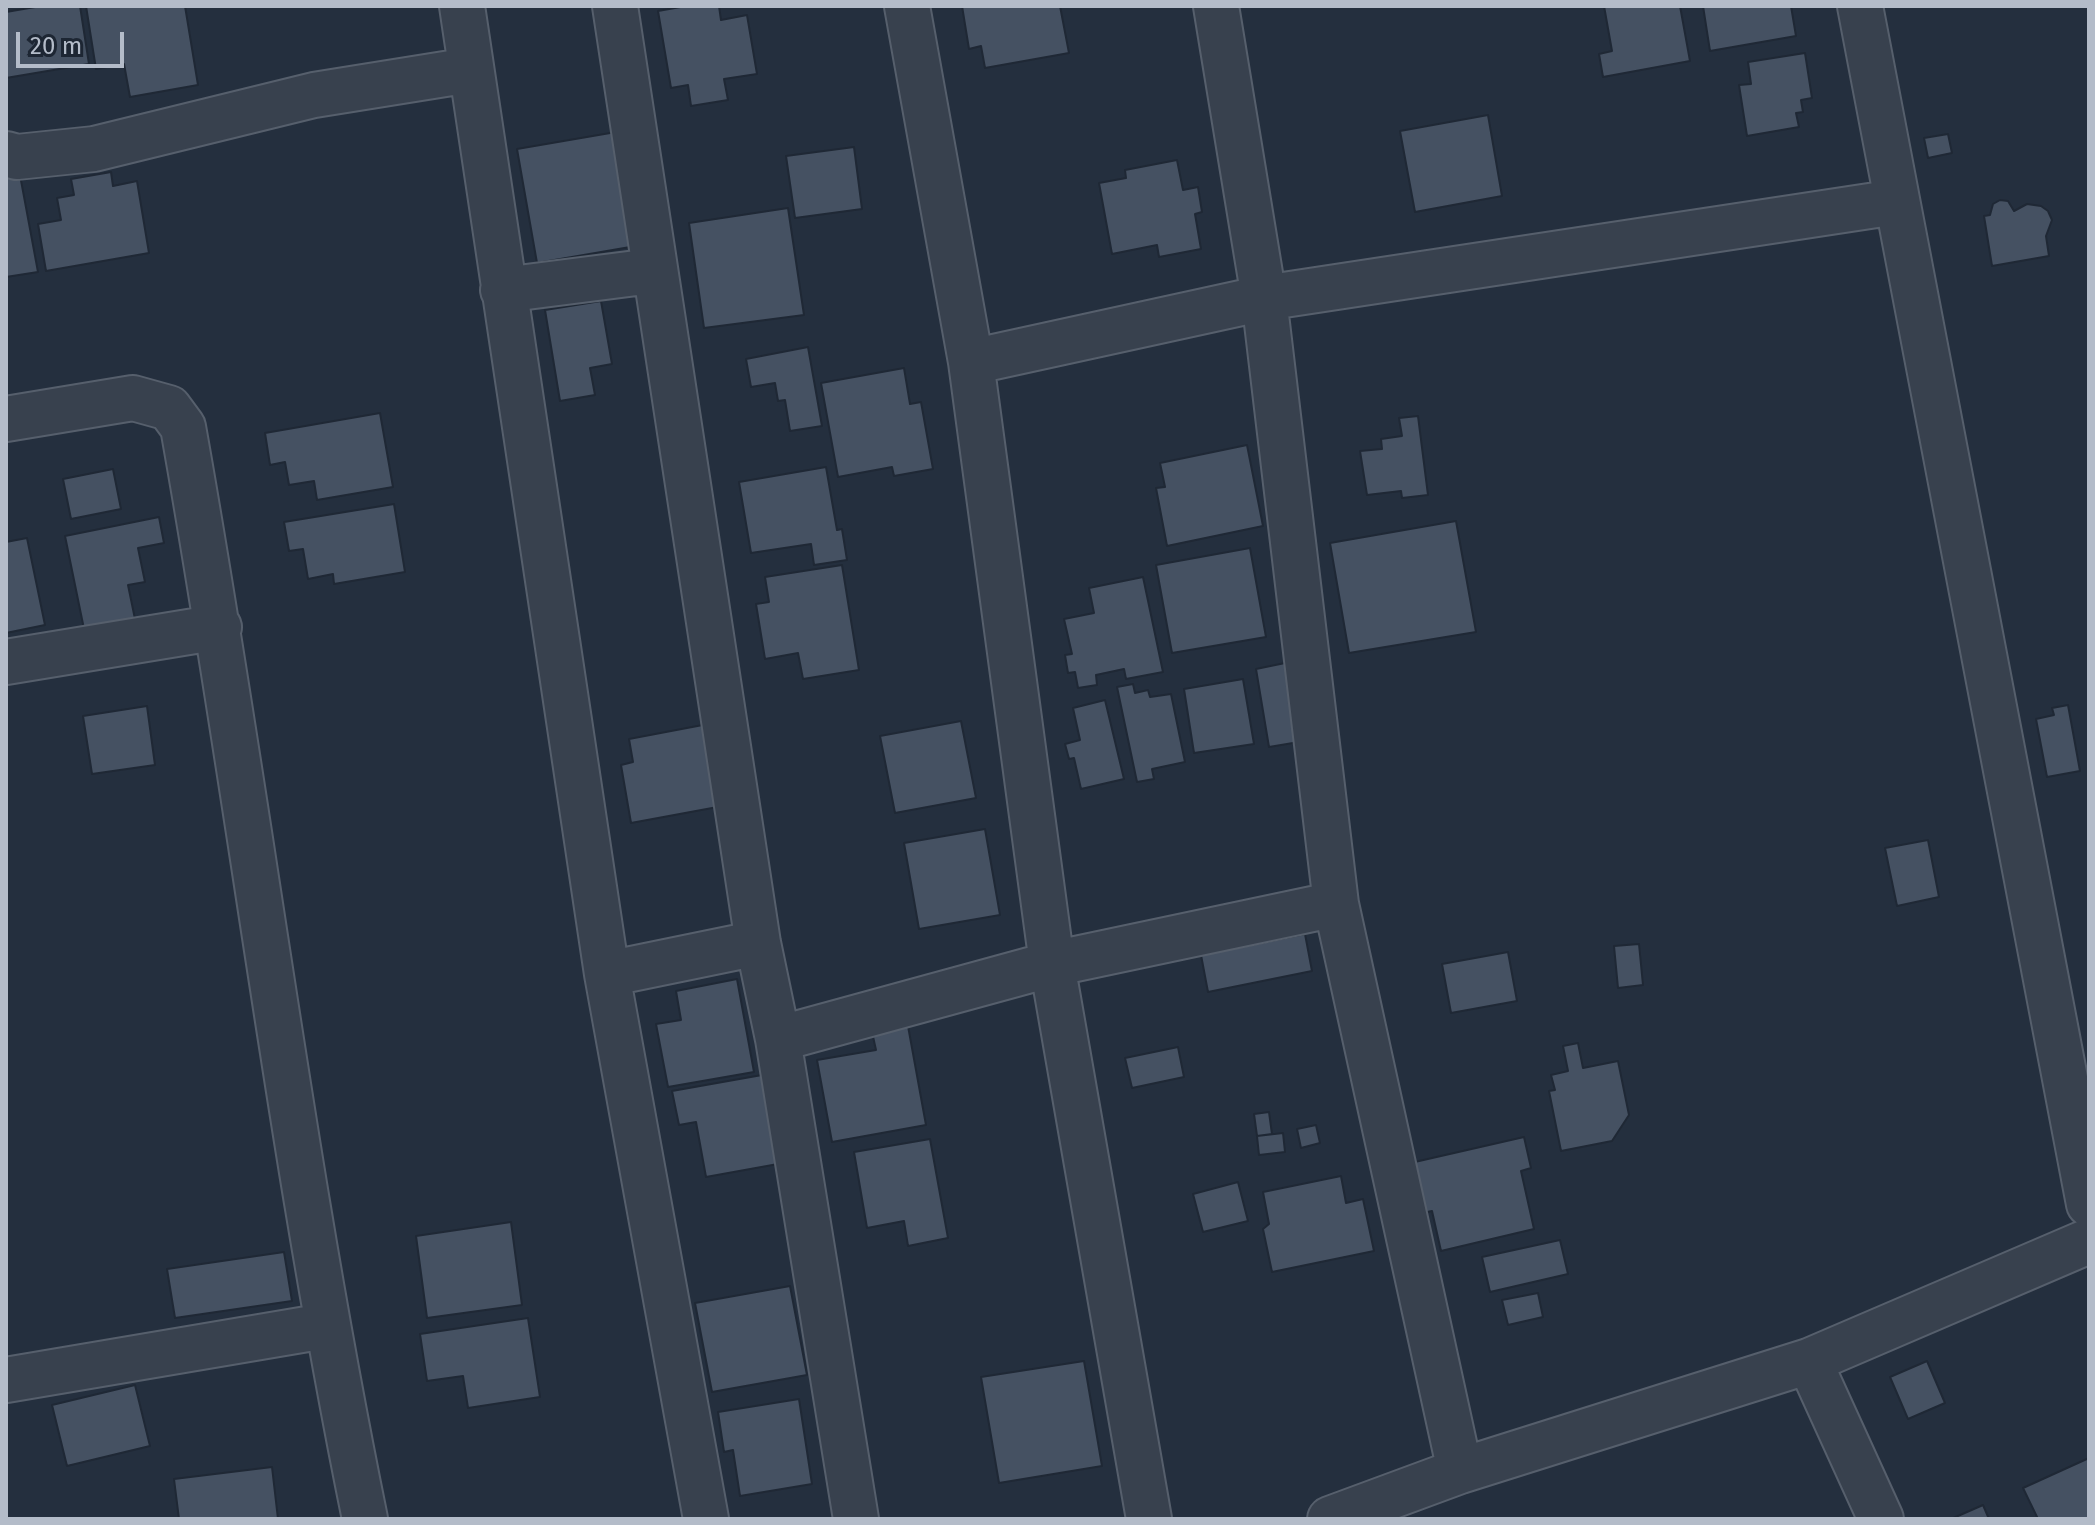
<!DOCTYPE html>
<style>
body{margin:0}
#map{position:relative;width:2095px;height:1525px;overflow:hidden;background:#242f3e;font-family:"Fira Sans",sans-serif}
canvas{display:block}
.frame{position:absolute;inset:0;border:8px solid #b4bcc9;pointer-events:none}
.scale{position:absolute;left:16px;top:32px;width:108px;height:36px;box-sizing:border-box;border:4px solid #b4bcc9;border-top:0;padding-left:10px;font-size:24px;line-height:28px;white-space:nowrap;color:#b4bcc9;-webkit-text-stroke:6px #1d2633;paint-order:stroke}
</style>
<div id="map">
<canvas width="2095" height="1525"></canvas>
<div class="frame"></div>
<div class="scale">20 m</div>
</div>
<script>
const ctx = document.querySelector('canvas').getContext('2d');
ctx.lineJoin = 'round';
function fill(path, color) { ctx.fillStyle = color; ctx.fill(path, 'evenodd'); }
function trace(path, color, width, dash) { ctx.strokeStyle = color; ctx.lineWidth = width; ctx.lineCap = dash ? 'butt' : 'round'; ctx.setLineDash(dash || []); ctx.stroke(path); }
const building = new Path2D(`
 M41,6H80L89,64L6,78V12Z
 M86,6H185L198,85L130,97L124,64L96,69Z
 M686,6H719L721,20L747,15L757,74L724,79L728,100L691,106L688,85L671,88L658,11Z
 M962,6H1060L1069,53L985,68L981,46L969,49Z
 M1604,6H1680L1690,61L1603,77L1599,54L1612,51Z
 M1703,6H1791L1796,36L1710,51Z
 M1805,53L1812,98L1801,100L1803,112L1796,113L1799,127L1747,136L1739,85L1751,84L1748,62Z
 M1488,115L1502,196L1415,212L1400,131Z
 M616,132L636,246L537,263L517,149Z
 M1948,134L1952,153L1928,158L1924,138Z
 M854,147L862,209L795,218L786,156Z
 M1177,160L1183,190L1198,187L1202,212L1195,214L1201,249L1159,257L1157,245L1112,254L1099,183L1126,178L1125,170Z
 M111,172L113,186L137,181L149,253L46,271L38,224L61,220L57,198L74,195L71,179Z
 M20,175L38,272L6,277V178Z
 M2000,200L2008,201L2014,211L2027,204L2041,206L2048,211L2052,220L2046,236L2049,256L1992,266L1984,216L1990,215L1993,204Z
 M788,208L804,315L704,328L689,223Z
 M601,301L612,364L590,368L595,395L560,401L545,310Z
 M808,347L822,426L790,431L785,400L778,401L775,383L751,387L746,359Z
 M904,368L910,404L921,402L933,469L894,476L892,467L838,477L821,383Z
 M380,413L393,487L317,500L314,481L289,485L285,462L270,465L265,433Z
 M1418,416L1428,495L1402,498L1401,491L1367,495L1360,451L1382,449L1381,439L1402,436L1399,418Z
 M1247,445L1263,526L1167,546L1156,488L1165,487L1160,463Z
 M826,467L837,530L842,529L847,560L814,565L811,544L751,553L739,482Z
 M113,469L121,509L71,519L63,479Z
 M394,504L405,572L334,584L333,574L308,579L303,549L289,551L284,522Z
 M159,517L164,543L138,548L145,582L128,585L135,619L84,629L65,536Z
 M1456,521L1476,632L1349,653L1330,543Z
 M27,538L45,625L6,633V542Z
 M1250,548L1266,637L1172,653L1156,565Z
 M842,565L859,670L803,679L798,653L765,659L756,604L769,602L765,577Z
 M1143,577L1163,672L1126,679L1124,669L1096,675L1097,685L1078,688L1075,672L1068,673L1065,655L1072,654L1064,619L1094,613L1089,588Z
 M1285,663L1299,742L1269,747L1256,669Z
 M1243,679L1254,744L1194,753L1184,689Z
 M1133,684L1135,693L1148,690L1150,697L1171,694L1185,762L1152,769L1154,779L1137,782L1117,687Z
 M1105,700L1124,779L1081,789L1074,758L1069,759L1065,744L1080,740L1073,708Z
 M2068,705L2080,771L2047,777L2036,719L2054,715L2052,708Z
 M147,706L155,765L92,774L83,716Z
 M961,721L976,798L895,813L880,736Z
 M708,724L723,806L631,823L621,765L633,762L629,739Z
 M985,829L1000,915L919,929L904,843Z
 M1928,840L1939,897L1897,906L1885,848Z
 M1305,934L1312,971L1208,992L1201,955Z
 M1639,944L1643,985L1618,988L1614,946Z
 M1508,952L1517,1001L1451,1013L1442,964Z
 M737,979L754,1072L668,1087L656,1024L681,1020L676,991Z
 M908,1026L926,1125L832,1142L817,1060L876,1050L872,1032Z
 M1578,1043L1583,1068L1618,1061L1629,1115L1612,1141L1561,1151L1549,1091L1555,1090L1551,1075L1568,1071L1563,1046Z
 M1178,1047L1184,1077L1132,1088L1125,1058Z
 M762,1075L778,1164L706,1177L696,1122L679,1125L672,1091Z
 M1269,1112L1272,1134L1257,1136L1254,1114Z
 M1316,1125L1320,1143L1301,1148L1297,1129Z
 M1283,1133L1285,1152L1259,1155L1257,1136Z
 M1524,1137L1531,1168L1521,1171L1534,1229L1441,1251L1432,1211L1417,1214L1406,1164Z
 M930,1139L948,1238L908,1246L904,1221L867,1228L854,1152Z
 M1341,1176L1346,1203L1363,1199L1374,1251L1272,1272L1263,1229L1269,1224L1263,1192Z
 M1238,1182L1248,1221L1203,1232L1193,1194Z
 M511,1222L522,1305L427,1318L416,1236Z
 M1560,1240L1568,1274L1490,1292L1482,1257Z
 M284,1252L292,1301L175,1318L167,1269Z
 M790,1286L807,1375L712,1392L695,1303Z
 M1538,1293L1543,1317L1508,1325L1502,1300Z
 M528,1318L540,1397L468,1408L463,1376L427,1381L420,1334Z
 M1084,1361L1102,1466L999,1483L981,1377Z
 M1927,1361L1945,1403L1908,1419L1890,1377Z
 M135,1385L150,1446L67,1466L52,1405Z
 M799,1399L812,1484L740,1496L733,1450L724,1452L718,1412Z
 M2089,1458V1519H2038L2023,1488Z
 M272,1467L278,1519H179L174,1479Z
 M1983,1505L1989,1519H1951Z`);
fill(building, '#455162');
trace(building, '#1f2835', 2);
const minor = new Path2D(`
 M462,6L607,974L706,1519
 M615,6L758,943L778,1039L856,1519
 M907,6L971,362L1052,964L1149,1519
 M1216,6L1264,298L1336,904L1460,1471
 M1860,6L2089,1204
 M6,154L17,157L94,149L314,95L470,70
 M503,290L652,271
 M971,362L1264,298L1896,202
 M6,419L133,398L169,408L183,427C248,790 291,1157 365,1519
 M6,662L219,627
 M607,974L758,943
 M778,1039L1052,964L1336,904
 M1809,1361L1881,1519
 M6,1380L325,1326
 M1330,1519L1460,1471L1809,1361L2089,1241`);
trace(minor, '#565f6c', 48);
trace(minor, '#38414e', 44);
</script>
